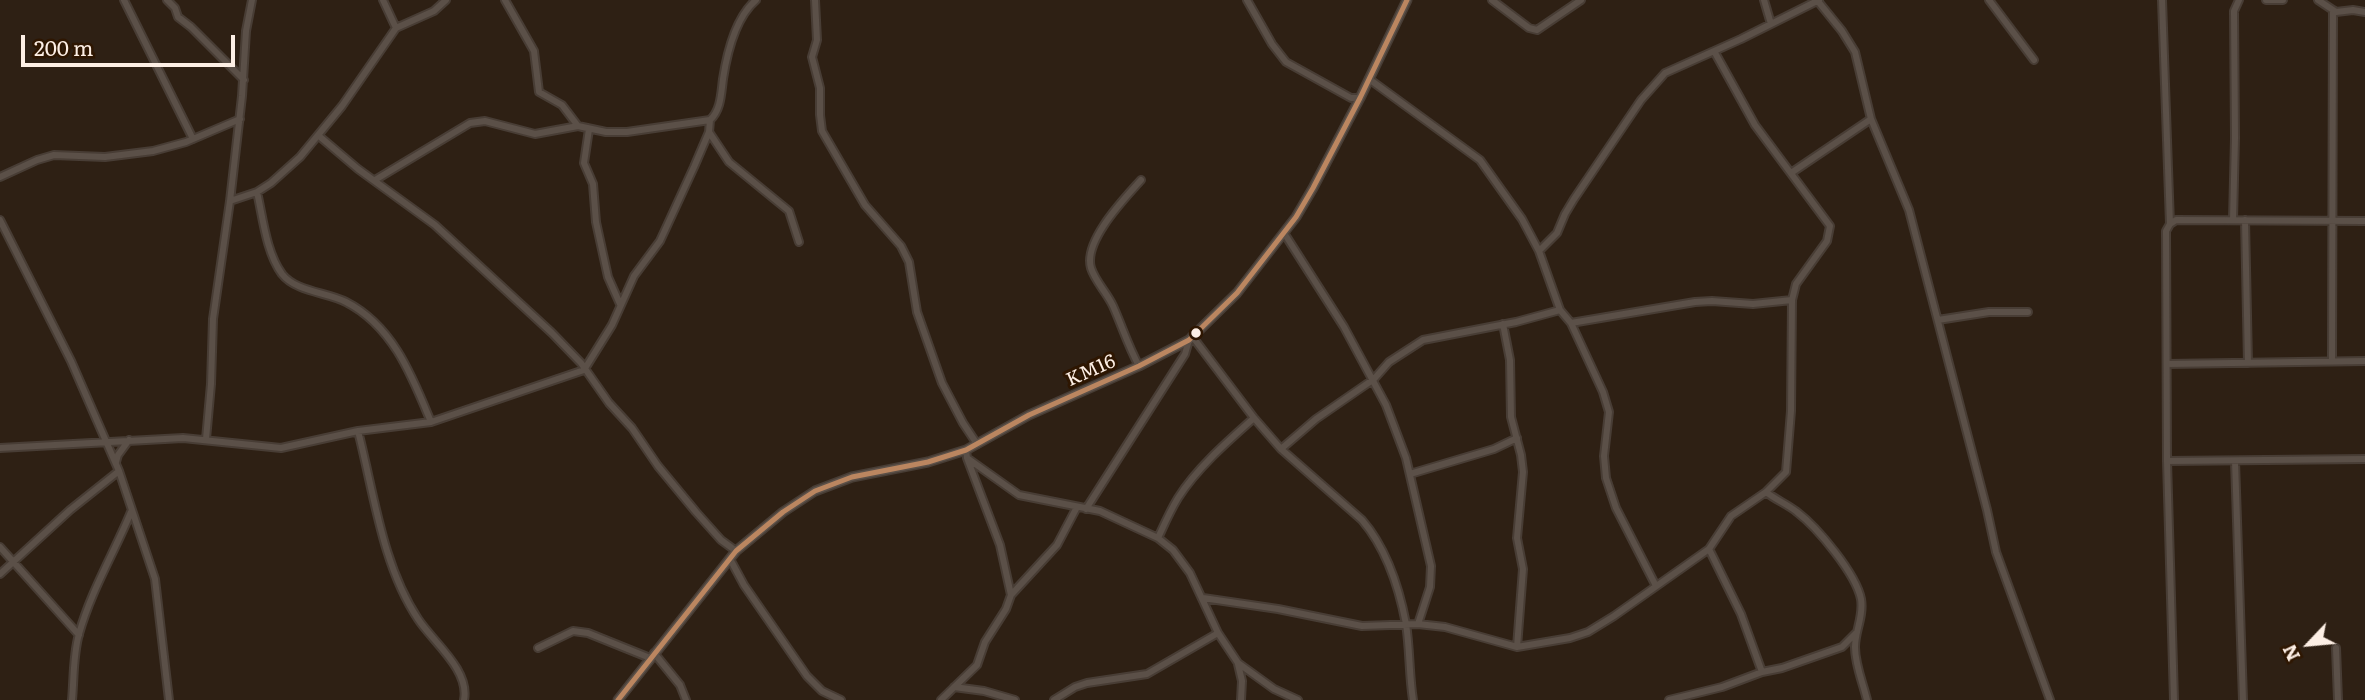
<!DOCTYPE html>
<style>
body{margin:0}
#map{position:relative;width:2365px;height:700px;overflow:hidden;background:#2e2014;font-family:Literata,serif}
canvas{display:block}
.north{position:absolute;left:2274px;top:609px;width:70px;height:70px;-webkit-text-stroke:5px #2e1601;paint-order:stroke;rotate:244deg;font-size:19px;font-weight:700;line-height:28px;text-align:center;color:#fdefe5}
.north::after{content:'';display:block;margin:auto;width:24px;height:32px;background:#fdefe5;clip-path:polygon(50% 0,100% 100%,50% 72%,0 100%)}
.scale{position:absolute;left:21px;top:35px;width:214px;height:32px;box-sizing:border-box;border:4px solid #fdefe5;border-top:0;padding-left:9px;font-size:21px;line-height:24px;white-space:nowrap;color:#fdefe5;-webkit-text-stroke:5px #2e1601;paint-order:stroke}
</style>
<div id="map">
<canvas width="2365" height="700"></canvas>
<div class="north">N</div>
<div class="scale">200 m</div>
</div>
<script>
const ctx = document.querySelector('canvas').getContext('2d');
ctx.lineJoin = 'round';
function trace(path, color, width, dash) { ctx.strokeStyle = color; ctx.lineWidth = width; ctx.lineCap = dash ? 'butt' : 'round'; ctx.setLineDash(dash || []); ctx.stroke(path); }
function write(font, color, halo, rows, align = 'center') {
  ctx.font = font + ' Literata,serif'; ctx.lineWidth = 6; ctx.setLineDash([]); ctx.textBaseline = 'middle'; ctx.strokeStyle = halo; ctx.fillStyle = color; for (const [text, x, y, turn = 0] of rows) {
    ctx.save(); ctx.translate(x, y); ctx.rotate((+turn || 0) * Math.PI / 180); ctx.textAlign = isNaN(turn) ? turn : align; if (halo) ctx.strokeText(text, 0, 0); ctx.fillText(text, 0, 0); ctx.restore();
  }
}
const street = new Path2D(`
 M124,0L193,139
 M167,0L175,8L178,17L191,27L244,80
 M383,0L396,28
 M505,0L534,51L539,92L562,105L578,126
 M815,0L817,40L812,57L820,88V115L822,131L865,205L901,246L909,262L917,312L942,383L963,423L977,444
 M1247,0L1272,44L1286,62L1351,98H1360
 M1492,0L1529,28L1537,30L1581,0
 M1764,0L1771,24
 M1817,0L1842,31L1855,52L1871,119L1909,210L1987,510L1996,552L2050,700
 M1989,0L2034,60
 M2162,0L2170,224L2166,231L2167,461L2174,700
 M2266,0H2283
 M2318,0L2336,12L2353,10L2365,12
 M1369,79L1480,160L1522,219L1539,251L1560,310L1571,323L1603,392L1609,412L1604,456L1606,478L1616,508L1656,586
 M589,129L584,163L593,184L596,222L608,277L620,304
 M709,132L729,162L789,211L799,242
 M319,136L358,169L435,225L552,333L581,363L609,403L632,428L658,466L696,512L721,540L736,551
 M1791,173L1871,119
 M0,177L37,160L54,155L105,157L153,151L186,142L240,119
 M375,180L470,123L485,121L535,134L578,126L606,132H627L710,120C721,110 721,94 723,79C727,53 735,18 756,0
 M257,192C263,218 266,252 282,274C296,292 327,292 346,302C393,326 412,376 431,422
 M230,201L257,192L271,183L300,157L342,106L396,28L434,11L446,0
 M0,220L71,361L119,471L155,579L169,700
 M2233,220L2235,138L2234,11L2239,0
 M2245,220L2248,363
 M2170,224L2176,220L2365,221
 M1284,233L1344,327L1386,405L1406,458L1431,566L1430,587L1418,624
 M1539,251L1557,233L1565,214L1574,199L1641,100L1665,73L1741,39L1819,0
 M1938,320L1989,312H2028
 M1571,323L1695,302L1712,301L1753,304L1792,300
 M1503,324L1510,360L1511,417L1521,455L1523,472L1517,538L1523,569L1517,647
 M1192,336L1254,418L1281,449L1362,520C1386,548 1399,587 1406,624C1410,649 1409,675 1413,700
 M2332,361L2333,10
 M2167,364L2365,361
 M1139,366C1128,346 1122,326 1113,306C1107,293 1095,281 1091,268C1083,241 1125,198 1141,180
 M358,431C374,493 382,565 418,619C433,642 470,670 464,700
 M206,439L211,384L213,319L230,201L242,96L246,31L252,0
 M0,448L183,438L281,448L358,431L431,422L584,370L612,325L634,276L660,241L694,167L709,132L710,120
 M1281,449L1316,419L1374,379L1389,362L1423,340L1516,322L1560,310
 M966,450L967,458L1019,495L1100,511L1158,538L1173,550L1190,573L1218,633L1238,663L1274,689L1298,700
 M967,458L1000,545L1011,595
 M2167,461L2365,459
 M2235,461L2243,700
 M116,462L118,455L129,440
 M1410,474L1494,449L1517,438
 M1766,492C1776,500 1787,504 1797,512C1818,528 1856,574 1861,599C1864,616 1855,631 1855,647C1855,665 1863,683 1867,700
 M1086,509L1185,354L1189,340
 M1158,538C1164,525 1170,511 1178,498C1197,468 1227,442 1254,418
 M0,547L79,635
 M1709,549L1741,614L1762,672
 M730,559L744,585L807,676L822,691L841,700
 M0,574L70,510L119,471
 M1203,598L1278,609L1362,626L1418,624L1445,627L1517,647L1570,638L1588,632L1614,616L1709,549L1731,516L1766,492L1786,472L1791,411L1792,300L1796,284L1827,241L1830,226L1755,125L1714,51
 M538,648L573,631L588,633L650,658
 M2336,648L2338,700
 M654,653L680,685L686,700
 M1238,664L1242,681L1241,700
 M954,687L984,691L1015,700
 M72,700C74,678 73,655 79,634C91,591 114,553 131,512
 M941,700L977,665L985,642L1006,609L1011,595L1057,545L1077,507
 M1054,700L1075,687L1087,683L1147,674L1218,633
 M1669,700L1722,687L1762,672L1782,668L1842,647L1856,633`);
const secondary = new Path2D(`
 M618,700L736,551L783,512L815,491L852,477L928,462L966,450L1029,415L1139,366L1189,340L1237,293L1296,217L1313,188L1360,98L1407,0`);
trace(street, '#483d35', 10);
trace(secondary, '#483d35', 11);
trace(street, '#5b5048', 6);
trace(secondary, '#5b5048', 8);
trace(new Path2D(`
 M618,700L736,551L783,512L815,491L852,477L928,462L966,450L1029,415L1139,366L1189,340L1237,293L1296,217L1313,188L1360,98L1407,0`), '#bb8660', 5);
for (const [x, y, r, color] of [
 [1196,333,6,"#fdefe5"]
]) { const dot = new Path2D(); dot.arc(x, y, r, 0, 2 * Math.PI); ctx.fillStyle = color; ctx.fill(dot); trace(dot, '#2e1601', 2.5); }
write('19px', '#fdefe5', '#2e1601', [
 ["KM16",1091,371,-24]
]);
</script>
